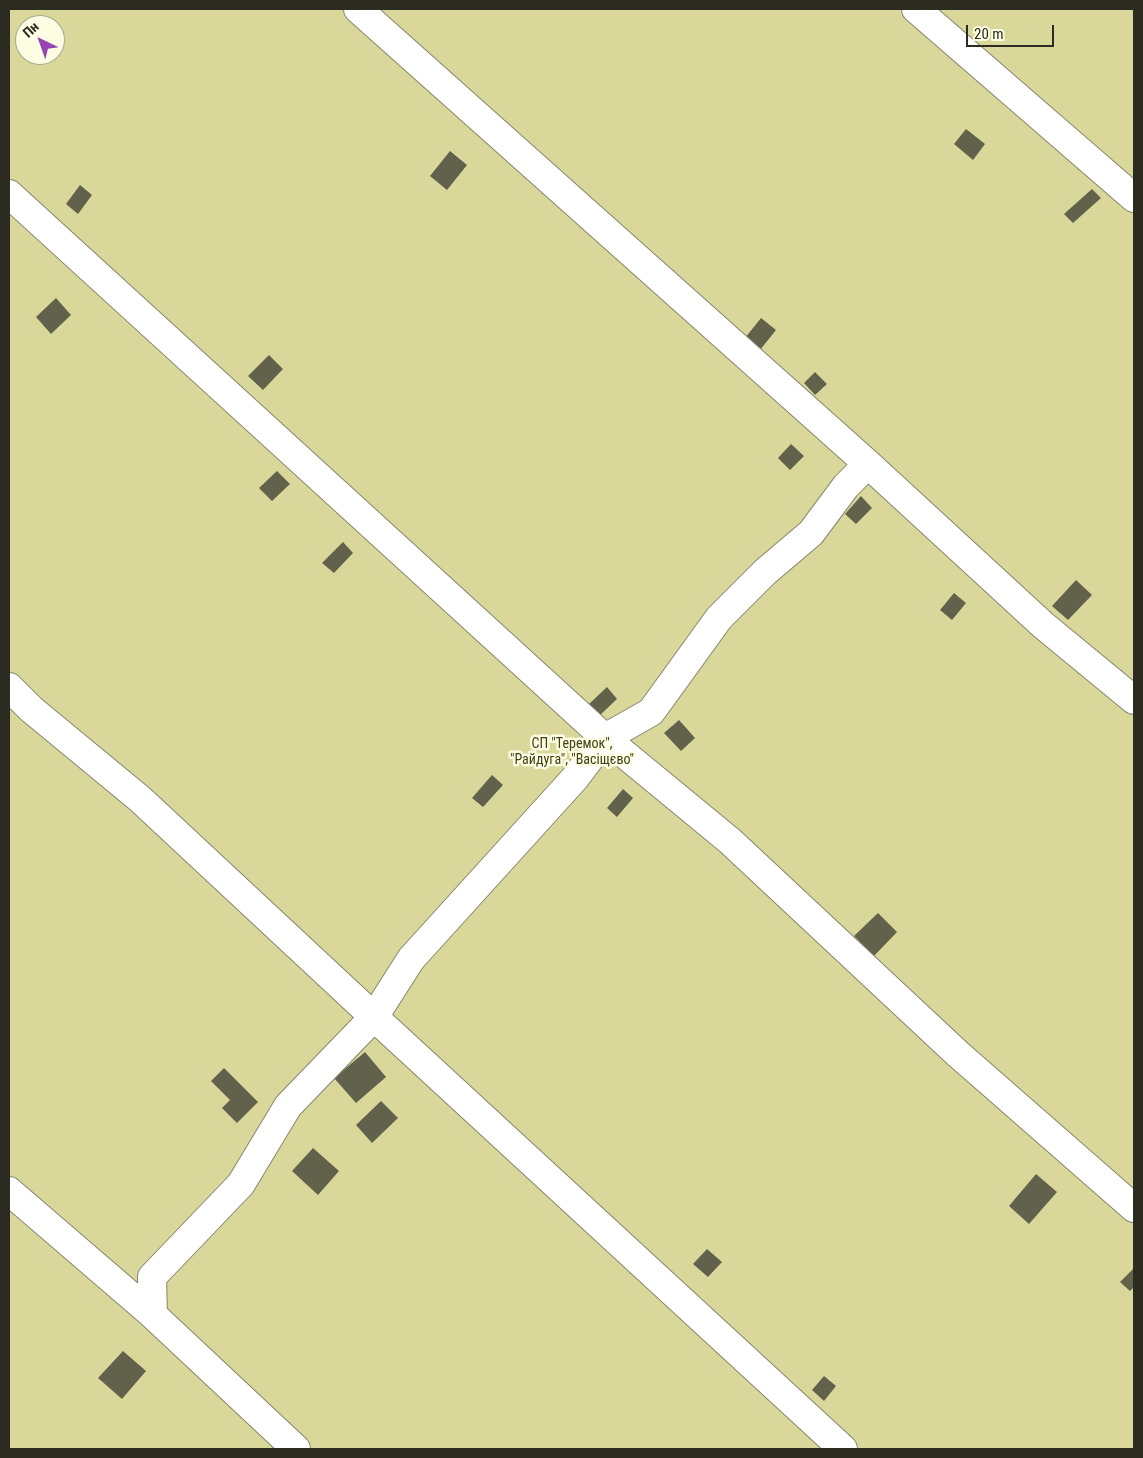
<!DOCTYPE html>
<meta charset="utf-8">
<style>
body{margin:0}
#map{position:relative;width:1143px;height:1458px;overflow:hidden;background:#f0f0d6;font-family:"Roboto Condensed",sans-serif}
canvas{display:block}
.frame{position:absolute;inset:0;border:10px solid #2b2b21;pointer-events:none}
.north{position:absolute;left:15px;top:15px;width:50px;height:50px;box-sizing:border-box;background:#fdfde3;border:1px solid #a9a995;border-radius:50%;rotate:318deg;font-size:14px;font-weight:700;line-height:20px;text-align:center;color:#2b2b21}
.north::after{content:'';display:block;margin:auto;width:18px;height:22px;background:#9744b2;clip-path:polygon(50% 0,100% 100%,50% 72%,0 100%)}
.scale{position:absolute;left:966px;top:25px;width:88px;height:22px;box-sizing:border-box;border:2px solid #2b2b21;border-top:0;padding-left:6px;font-size:15px;line-height:18px;white-space:nowrap;color:#2b2b21;-webkit-text-stroke:4px #fdfde3;paint-order:stroke}
</style>
<div id="map">
<canvas width="1143" height="1458"></canvas>
<div class="frame"></div>
<div class="north">Пн</div>
<div class="scale">20 m</div>
</div>
<script>
const ctx = document.querySelector('canvas').getContext('2d');
ctx.lineJoin = 'round';
function fill(path, color) { ctx.fillStyle = color; ctx.fill(path, 'evenodd'); }
function trace(path, color, width, dash) { ctx.strokeStyle = color; ctx.lineWidth = width; ctx.lineCap = dash ? 'butt' : 'round'; ctx.setLineDash(dash || []); ctx.stroke(path); }
function write(font, color, halo, rows, align = 'center') {
  ctx.font = font + ' "Roboto Condensed",sans-serif'; ctx.lineWidth = 5; ctx.setLineDash([]); ctx.textBaseline = 'middle'; ctx.strokeStyle = halo; ctx.fillStyle = color; for (const [text, x, y, turn = 0] of rows) {
    ctx.save(); ctx.translate(x, y); ctx.rotate((+turn || 0) * Math.PI / 180); ctx.textAlign = isNaN(turn) ? turn : align; if (halo) ctx.strokeText(text, 0, 0); ctx.fillText(text, 0, 0); ctx.restore();
  }
}
fill(new Path2D(`
 M9,9H1134V1449H9ZM25,25H55V55H25Z`), '#d9d89a');
fill(new Path2D(`
 M966,129L985,144L973,160L954,144Z
 M450,151L467,165L447,190L430,176Z
 M80,185L92,195L78,214L66,204Z
 M1092,189L1101,198L1073,223L1064,214Z
 M56,298L71,315L51,334L36,317Z
 M761,318L776,330L760,350L745,338Z
 M269,355L283,369L263,390L248,376Z
 M815,372L827,384L815,395L804,383Z
 M791,444L804,456L790,470L778,458Z
 M277,471L290,484L272,501L259,488Z
 M861,496L872,508L856,524L845,514Z
 M343,542L353,553L334,573L322,563Z
 M1076,580L1092,595L1068,620L1052,606Z
 M954,593L966,603L952,620L940,610Z
 M607,687L617,699L599,716L588,705Z
 M679,720L695,738L681,751L664,733Z
 M492,775L503,785L483,807L472,798Z
 M623,789L633,798L617,817L607,808Z
 M878,913L897,932L874,956L854,936Z
 M365,1052L386,1077L356,1103L334,1078Z
 M224,1068L258,1102L237,1123L222,1108L230,1100L211,1081Z
 M381,1101L398,1118L372,1143L356,1125Z
 M313,1148L339,1171L318,1195L292,1171Z
 M1036,1174L1057,1192L1029,1224L1009,1206Z
 M707,1249L722,1262L708,1277L693,1264Z
 M1134,1268V1287L1130,1291L1120,1282Z
 M123,1351L146,1371L122,1399L98,1378Z
 M824,1376L836,1386L824,1401L812,1390Z`), '#62624c');
const minor = new Path2D(`
 M358,9L868,464L1043,625L1134,700
 M916,9L1134,198
 M9,194L605,738L730,841L958,1054L1134,1208
 M9,687L31,709L140,799L374,1017L843,1449
 M9,1191L153,1315L296,1449
 M153,1315L152,1277L241,1184L288,1106L374,1017L411,959L575,778L605,738L651,712L719,618L765,572L811,533L846,486L868,464`);
trace(minor, '#86866f', 30);
trace(minor, '#fff', 28);
write('14px', '#424017', '#fdfde3', [
 ["СП \"Теремок\",",572,744],
 ["\"Райдуга\", \"Васіщєво\"",572,760]
]);
</script>
